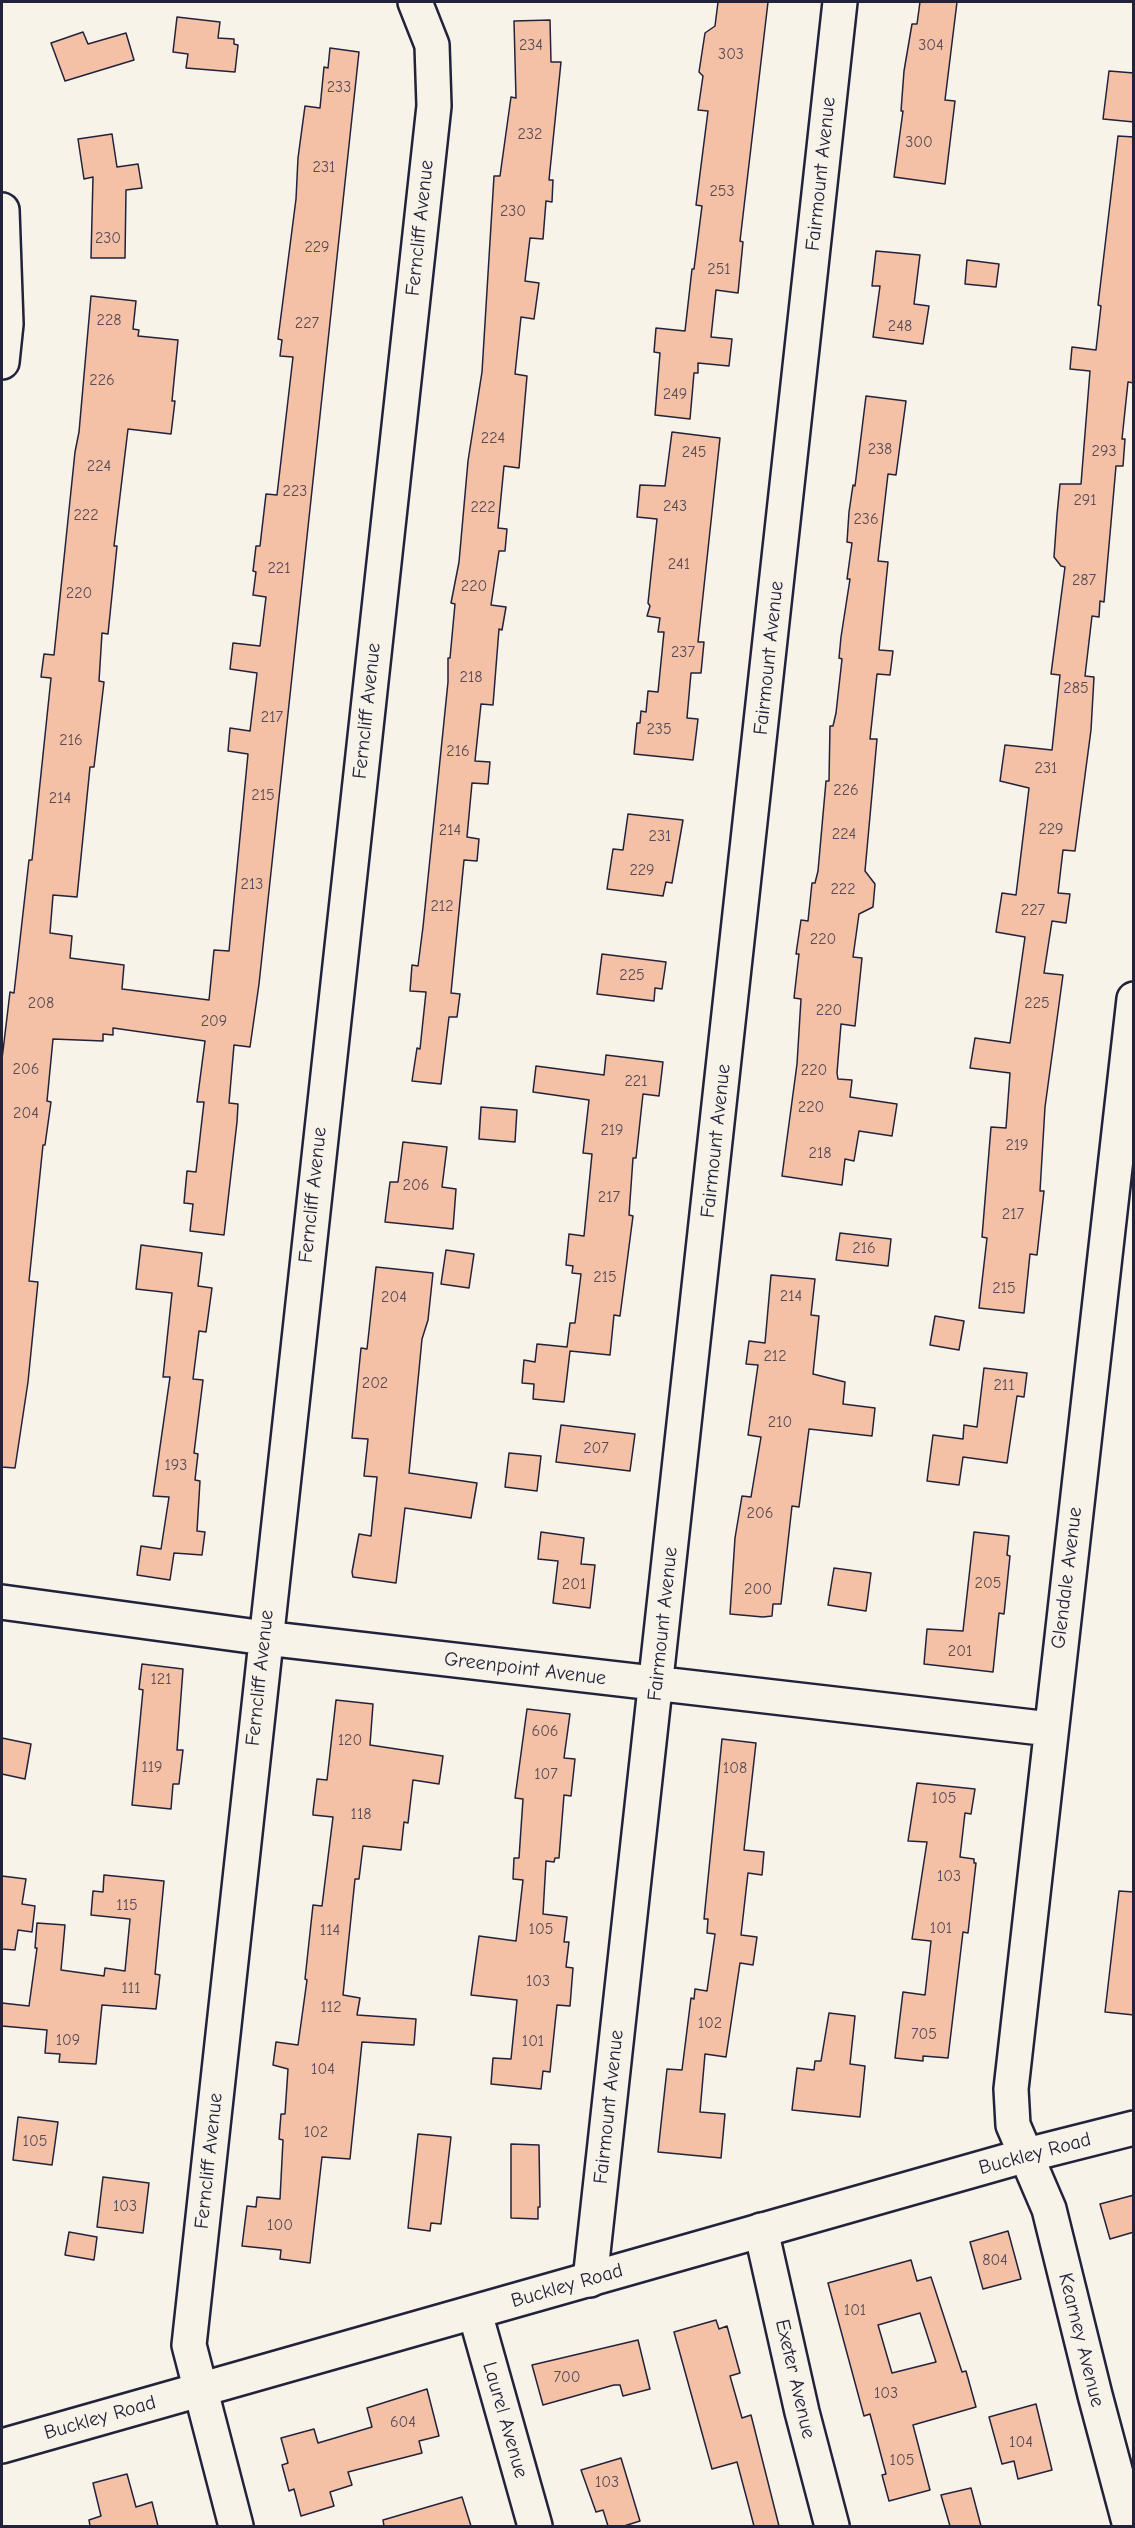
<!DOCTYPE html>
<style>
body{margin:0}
#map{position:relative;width:1135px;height:2528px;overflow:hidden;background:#f7f3e8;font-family:"Comic Neue",sans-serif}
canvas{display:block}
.frame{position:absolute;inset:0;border:3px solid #22223b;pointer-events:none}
</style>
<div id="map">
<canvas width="1135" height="2528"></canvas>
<div class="frame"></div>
</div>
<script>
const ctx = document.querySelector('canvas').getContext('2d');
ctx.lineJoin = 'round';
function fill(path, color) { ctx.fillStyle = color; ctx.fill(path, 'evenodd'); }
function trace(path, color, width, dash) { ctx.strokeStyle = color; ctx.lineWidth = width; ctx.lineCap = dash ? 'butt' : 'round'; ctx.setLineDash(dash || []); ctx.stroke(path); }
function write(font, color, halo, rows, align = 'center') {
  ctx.font = font + ' "Comic Neue",sans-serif'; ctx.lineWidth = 5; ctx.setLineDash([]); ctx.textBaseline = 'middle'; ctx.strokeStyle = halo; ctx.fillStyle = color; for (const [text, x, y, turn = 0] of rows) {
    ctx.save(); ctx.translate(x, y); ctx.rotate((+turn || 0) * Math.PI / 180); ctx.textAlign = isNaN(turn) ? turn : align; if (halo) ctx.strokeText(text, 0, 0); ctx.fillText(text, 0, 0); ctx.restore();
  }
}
const building = new Path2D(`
 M718,2H768L740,241L743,242L738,293L716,290L711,337L732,339L729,366L698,363V373H694L690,419L655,415L660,353L654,352L656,328L685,331L692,269H694L702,206L696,205L708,111L698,110L703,76L699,72L705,33L715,26Z
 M920,2H957L945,100L955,101L945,184L894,177L903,111H901L904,71L912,24H917Z
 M177,17L220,22L218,38L234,39V44L238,45L235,72L186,68L188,54L173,52Z
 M550,20L551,62H561L549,180H553L552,202L546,201L543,239L530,238L525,281L539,283L534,319L521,317L515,374L527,376L519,468L504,466L498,528L507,529L505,551H499L491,605L506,607L502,630L499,629L493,705L481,704L475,761L490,762L488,784L472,783L467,837L479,839L477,861L464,860L451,993L460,994L457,1017H449L441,1084L412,1081L417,1048L420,1049L426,992L410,991L412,965L418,966L423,927L448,682V658H450L455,604L451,603L459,562L468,461L482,372L494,176H500L511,97L516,98L514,21Z
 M83,32L88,44L126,33L134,60L65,81L51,43Z
 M330,48L359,52L259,984L250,1047L234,1045L229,1103L238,1104L237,1122L224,1235L190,1231L193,1204L184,1203L187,1171L196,1172L204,1102H197L205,1041L113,1028V1035L103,1034V1041L53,1039L47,1101L51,1102L45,1145H43L29,1281L38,1282L28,1382L15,1468L2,1467V1059L10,992L14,993L29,860H32L51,678L41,677L44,654L54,655L75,452L79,432L91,296L136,301L133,329L139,330L138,336L178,340L172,401H175L171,434L128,429L114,546H117L108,634L102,633L99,681L104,682L94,767H90L77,897L53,895L50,933L72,936L70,958L124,965L122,989L209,1000L214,950L229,951L248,754L228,751L230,728L250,731L257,673L230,669L233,643L260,646L266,597L253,595L256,572L253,571L256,546H260L266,494L277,495L293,357L280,356L282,340L278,339L296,199L298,158L305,106L320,108L324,67L328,68Z
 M1109,71L1134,73V122L1103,119Z
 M112,134L117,167L138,164L142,188L126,190L125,258H91L93,177L84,179L78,139Z
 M1118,136L1134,137V383L1128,382L1122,439H1125L1123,466H1116L1104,602L1100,601L1099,617L1092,616L1085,676L1094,677L1091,730L1075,851L1063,850L1058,893L1070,894L1066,923L1052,921L1044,973L1063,975L1045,1107L1040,1191H1044L1037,1255L1030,1254L1024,1313L979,1308L987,1238L982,1237L991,1127L1006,1128L1010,1073L970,1068L975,1038L1010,1043L1025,937L996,932L1002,893L1016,895L1029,788L1000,781L1005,745L1052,750L1060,675L1051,674L1065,567L1061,566L1054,557L1057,515L1060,484H1081L1090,371L1070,369L1072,347L1096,350L1101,306L1098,305Z
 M876,251L920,255L914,304L929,306L923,344L873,337L880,286H872Z
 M967,260L999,264L996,287L965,284Z
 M866,396L906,401L896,475L888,474L878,561L888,562L879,650L893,651L890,675L877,674L870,739H877L865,871L875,884L873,907L859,914L853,957L862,958L855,1026L841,1024L837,1073L838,1079L852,1080L850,1097L897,1104L892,1136L859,1131L854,1161L845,1159L842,1185L782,1176L797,1064L801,999L794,998L799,954H796L801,920L808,921L812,883H815L818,871L826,781H829L830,726H833L836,713L842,659L839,658L841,637L850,579H847L852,543L847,542L849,512L853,485L855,486Z
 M672,432L720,438L698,642H704L701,673H691L687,718L698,719L693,760L634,754L637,723H640L641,711L646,712L648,691L658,692L664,632H658L660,618L647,616L650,606L648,603L657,519L637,517L640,485L665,486Z
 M628,814L683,820L672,883L666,882L663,896L607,889L613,849L623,850Z
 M602,954L666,962L662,989L655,988L654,1001L597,994Z
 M606,1055L663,1062L659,1096L643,1094L636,1158H633L629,1215L633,1216L620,1316L614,1315L610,1355L570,1351L564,1402L533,1399L534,1384L522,1383L524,1360L535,1362L537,1344L567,1347L570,1323H575L581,1274L572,1273L573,1266L566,1265L569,1234L584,1236L592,1154L583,1153L589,1100L533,1092L536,1066L604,1075Z
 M481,1107L517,1110L515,1142L479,1139Z
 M403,1142L447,1147L442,1187L456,1189L453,1229L385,1222L390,1182H398Z
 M840,1233L891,1239L888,1266L836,1260Z
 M141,1245L202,1253L198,1286L212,1288L206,1332L199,1331L193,1379L203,1380L194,1453L198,1454L195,1480L200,1481L197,1531L205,1532L202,1555L174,1553L170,1580L137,1575L141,1546L161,1549L169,1497L153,1496L170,1377H163L172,1293L136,1289Z
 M446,1250L474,1254L469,1288L441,1284Z
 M376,1267L433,1273L428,1320L422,1339L409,1473L477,1483L471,1518L405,1508L396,1583L353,1577L352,1572L359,1534L371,1536L377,1477L364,1476L368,1439L352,1438L361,1348L367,1349Z
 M771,1275L815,1279L811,1315L819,1316L813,1374L845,1382L843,1404L875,1408L872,1436L809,1429L799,1507L792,1506L781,1604H773L772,1616L763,1617L730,1614L735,1538L742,1496L751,1497L761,1437L748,1435L758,1365L746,1364L749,1341L765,1343Z
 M935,1316L964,1321L959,1350L930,1345Z
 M984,1368L1027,1373L1024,1397L1017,1396L1007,1463L963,1457L959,1485L927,1481L933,1435L963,1439L964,1425L977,1427Z
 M561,1425L635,1434L630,1471L556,1462Z
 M509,1453L541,1456L537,1491L505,1487Z
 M541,1532L584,1538L581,1564L595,1565L590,1608L553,1603L558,1561L538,1559Z
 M974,1532L1009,1536L1007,1555L1010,1556L1004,1614L999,1613L993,1672L924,1664L927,1629L963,1631Z
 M834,1568L871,1573L866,1611L828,1605Z
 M142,1664L183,1669L177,1750H183L179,1784H173L171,1809L132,1805L143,1690L139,1689Z
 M336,1700L373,1704L370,1745L443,1756L439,1784L413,1780L408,1823L404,1822L401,1850L363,1846L359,1879H355L343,1995L360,1998L357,2015L416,2019L414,2045L362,2042L350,2159L322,2157L310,2263L280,2259L281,2250L242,2246L247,2206L256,2207L257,2197L280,2199L283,2140L279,2139L281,2114H285L288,2069L273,2065L276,2042L298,2045L307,1980L305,1979L313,1905L322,1906L333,1817L313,1815V1812L317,1779L327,1780Z
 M527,1709L570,1714L564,1758L575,1759L571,1796L564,1795L559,1858H555L554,1862L546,1861L543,1914L567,1917L564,1942H569L566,1967L573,1968L570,2006L557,2005L550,2072L543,2071L541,2089L491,2084L493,2058L511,2059L517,2000L471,1995L479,1936L516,1941L523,1880L513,1879L514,1858H519L523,1799L515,1798Z
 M2,1738L31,1744L25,1779L2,1774Z
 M722,1739L756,1743L744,1850L764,1852L762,1875L748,1873L741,1935L757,1937L753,1965L740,1963L726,2057L705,2054L700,2112L725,2114L721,2158L658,2152L667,2069L682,2070L691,1998L694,1999L695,1989L707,1991L715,1934L707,1933L708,1919H704Z
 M917,1783L975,1789L971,1814L965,1813L960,1857L974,1859V1863H976L968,1933L963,1932L948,2058L923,2056V2061L895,2058L903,1992L925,1995L931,1941L912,1939L927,1842L908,1841Z
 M104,1875L164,1881L155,1974L160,1975L156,2009L102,2005L96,2064L59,2062L60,2054L45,2053L47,2030L2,2026V2003L29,2006L37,1948H35L37,1923L65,1925L61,1970L104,1976L105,1968L125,1971L130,1919L91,1915L93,1891L103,1892Z
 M2,1876L26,1879L22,1904L35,1906L32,1932L18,1930L15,1950L2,1949Z
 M1119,1891L1134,1892V2015L1105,2012Z
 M829,2013L855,2016L850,2064L865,2066L860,2117L792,2110L797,2068L814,2070L815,2061H821Z
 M18,2117L58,2122L52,2165L13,2160Z
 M418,2134L451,2137L441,2224L431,2223L430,2231L408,2228Z
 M511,2144L539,2145L540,2207H538V2219L511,2218Z
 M103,2177L149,2183L143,2233L97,2227Z
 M1134,2195V2232L1110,2239L1100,2204Z
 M1008,2231L1021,2279L983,2289L970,2242Z
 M69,2232L97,2237L94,2260L65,2255Z
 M911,2260L917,2281L931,2277L962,2372L966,2371L976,2407L913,2425L930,2490L889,2501L882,2475L886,2474L870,2414L864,2416L828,2283ZM920,2313L936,2362L892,2373L878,2325Z
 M716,2320L719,2329L727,2326L740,2373L730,2376L742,2418L751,2415L779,2526H754L737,2462L712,2469L674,2332Z
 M638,2340L650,2389L623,2396L620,2385H614L543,2405L532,2365Z
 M427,2389L439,2436L419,2441L422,2453L348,2472L352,2485L330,2492L334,2506L301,2516L294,2489L289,2491L282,2465L288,2463L281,2438L314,2429L318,2443L372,2427L367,2408Z
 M1036,2404L1052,2470L1018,2479L1014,2461L1002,2464L989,2417Z
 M621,2458L640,2521L624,2526H608L603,2510L596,2512L581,2470Z
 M127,2474L136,2507L152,2502L158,2526H90L89,2520L101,2516L93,2483Z
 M971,2488L981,2526H950L941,2495Z
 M462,2497L471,2526H384L383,2520Z`);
fill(building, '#f4c1a6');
trace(building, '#22223b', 1.5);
const minor = new Path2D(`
 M2,210L6,324L2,362
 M2,1602L265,1638L1050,1729
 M761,2230L802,2412L832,2526
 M590,2280L840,2
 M475,2313L535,2526
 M236,2526L189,2345L434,106L432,45L415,2
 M1130,2526L1095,2395L1049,2209L1013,2125L1011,2089L1134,999`);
const tertiary = new Path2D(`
 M2,2446L1027,2155L1134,2128`);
trace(minor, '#22223b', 38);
trace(tertiary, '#22223b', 38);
trace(minor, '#f7f3e8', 33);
trace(tertiary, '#f7f3e8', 33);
write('16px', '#564a56', null, [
 ["234",531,45],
 ["304",931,45],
 ["303",731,54],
 ["233",339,87],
 ["232",530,134],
 ["300",919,142],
 ["231",324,167],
 ["253",722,191],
 ["230",513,211],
 ["230",108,238],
 ["229",317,247],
 ["251",719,269],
 ["228",109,320],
 ["227",307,323],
 ["248",900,326],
 ["226",102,380],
 ["249",675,394],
 ["224",493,438],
 ["238",880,449],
 ["293",1104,451],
 ["245",694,452],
 ["224",99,466],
 ["223",295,491],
 ["291",1085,500],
 ["243",675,506],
 ["222",483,507],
 ["222",86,515],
 ["236",866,519],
 ["241",679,564],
 ["221",279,568],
 ["287",1084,580],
 ["220",474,586],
 ["220",79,593],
 ["237",683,652],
 ["218",471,677],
 ["285",1076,688],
 ["217",272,717],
 ["235",659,729],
 ["216",71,740],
 ["216",458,751],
 ["231",1046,768],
 ["226",846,790],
 ["215",263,795],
 ["214",60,798],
 ["229",1051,829],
 ["214",450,830],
 ["224",844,834],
 ["231",660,836],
 ["229",642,870],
 ["213",252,884],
 ["222",843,889],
 ["212",442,906],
 ["227",1033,910],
 ["220",823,939],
 ["225",632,975],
 ["208",41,1003],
 ["225",1037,1003],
 ["220",829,1010],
 ["209",214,1021],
 ["206",26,1069],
 ["220",814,1070],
 ["221",636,1081],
 ["220",811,1107],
 ["204",26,1113],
 ["219",612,1130],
 ["219",1017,1145],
 ["218",820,1153],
 ["206",416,1185],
 ["217",609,1197],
 ["217",1013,1214],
 ["216",864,1248],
 ["215",605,1277],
 ["215",1004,1288],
 ["214",791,1296],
 ["204",394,1297],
 ["212",775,1356],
 ["202",375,1383],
 ["211",1004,1385],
 ["210",780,1422],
 ["207",596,1448],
 ["193",176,1465],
 ["206",760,1513],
 ["205",988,1583],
 ["201",574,1584],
 ["200",758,1589],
 ["201",960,1651],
 ["121",161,1679],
 ["606",545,1731],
 ["120",350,1740],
 ["119",152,1767],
 ["108",735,1768],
 ["107",546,1774],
 ["105",944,1798],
 ["118",361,1814],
 ["103",949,1876],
 ["115",127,1905],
 ["101",941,1928],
 ["105",541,1929],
 ["114",330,1930],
 ["103",538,1981],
 ["111",131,1988],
 ["112",331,2007],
 ["102",710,2023],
 ["705",924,2034],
 ["109",68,2040],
 ["101",533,2041],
 ["104",323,2069],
 ["102",316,2132],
 ["105",35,2141],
 ["103",125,2206],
 ["100",280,2225],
 ["804",995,2260],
 ["101",855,2310],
 ["700",567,2377],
 ["103",886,2393],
 ["604",403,2422],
 ["104",1021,2442],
 ["105",902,2460],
 ["103",607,2482]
]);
write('20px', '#22223b', '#f7f3e8', [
 ["Fairmount Avenue",821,174,-84],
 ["Ferncliff Avenue",420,228,-84],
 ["Fairmount Avenue",769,658,-84],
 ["Ferncliff Avenue",367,711,-84],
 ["Fairmount Avenue",716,1141,-84],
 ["Ferncliff Avenue",313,1195,-84],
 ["Glendale Avenue",1067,1578,-83],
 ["Fairmount Avenue",663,1624,-84],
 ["Greenpoint Avenue",525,1669,7],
 ["Ferncliff Avenue",260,1678,-84],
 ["Fairmount Avenue",609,2107,-84],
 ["Buckley Road",1035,2154,-15],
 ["Ferncliff Avenue",209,2161,-84],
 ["Buckley Road",567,2286,-16],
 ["Kearney Avenue",1081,2340,76],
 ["Exeter Avenue",795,2379,77],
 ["Buckley Road",100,2418,-16],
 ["Laurel Avenue",505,2420,74]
]);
</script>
